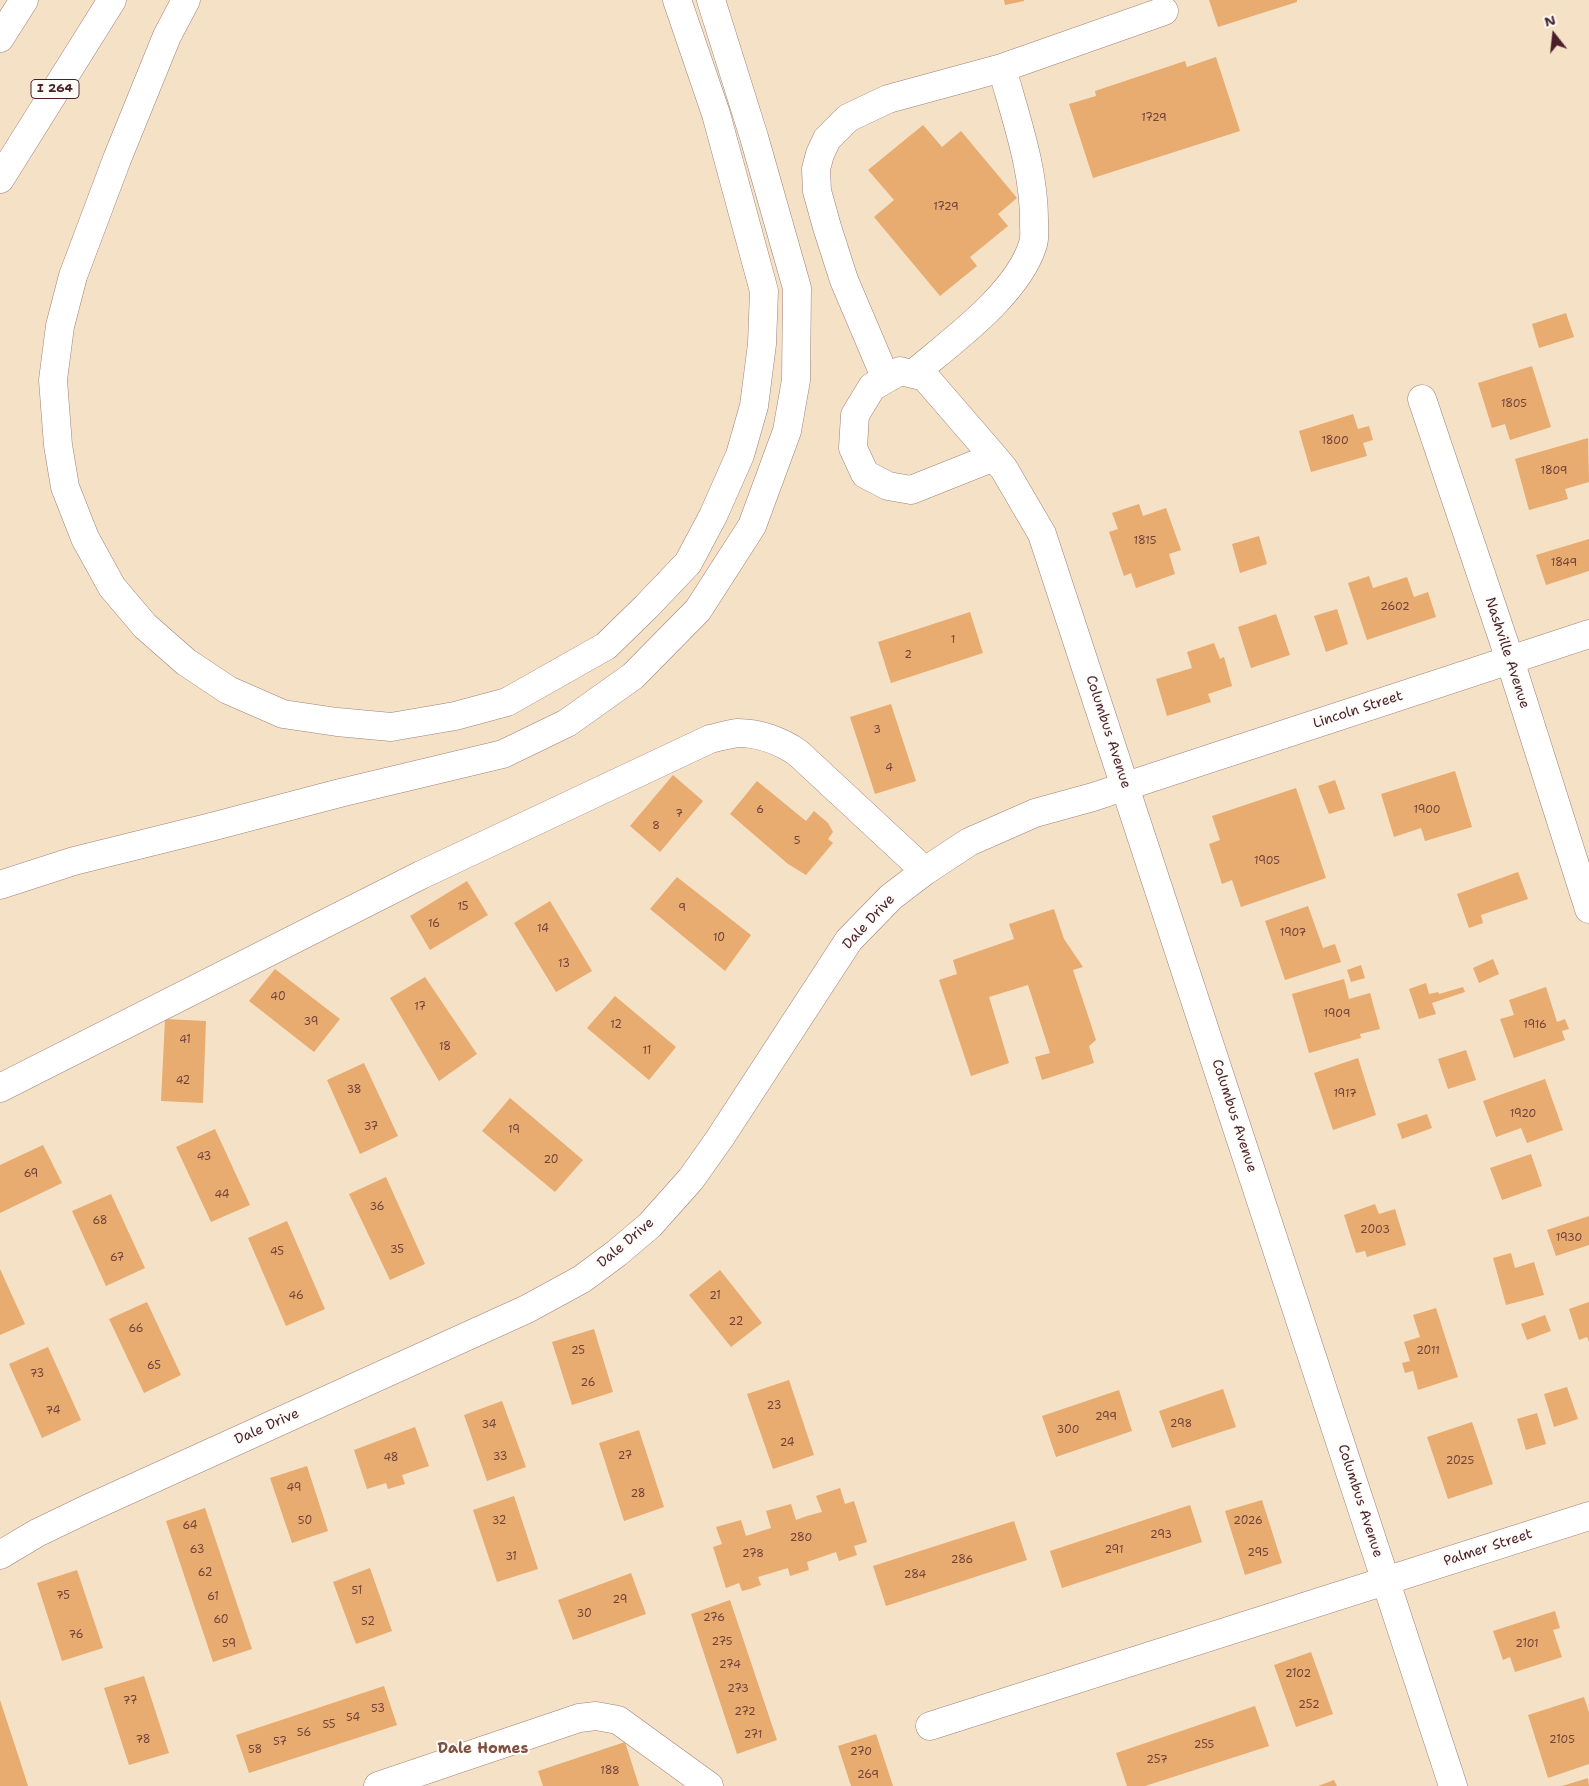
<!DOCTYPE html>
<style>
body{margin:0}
#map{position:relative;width:1589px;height:1786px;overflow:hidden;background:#f5e1c6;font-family:"Shantell Sans",sans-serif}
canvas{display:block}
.north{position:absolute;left:1529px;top:10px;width:50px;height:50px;-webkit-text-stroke:4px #fdfcf7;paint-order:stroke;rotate:344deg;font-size:14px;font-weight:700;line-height:20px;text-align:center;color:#4a1f2b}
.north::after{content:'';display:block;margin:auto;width:18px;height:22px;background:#4a1f2b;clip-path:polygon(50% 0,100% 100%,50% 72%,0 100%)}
</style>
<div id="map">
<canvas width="1589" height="1786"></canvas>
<div class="north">N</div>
</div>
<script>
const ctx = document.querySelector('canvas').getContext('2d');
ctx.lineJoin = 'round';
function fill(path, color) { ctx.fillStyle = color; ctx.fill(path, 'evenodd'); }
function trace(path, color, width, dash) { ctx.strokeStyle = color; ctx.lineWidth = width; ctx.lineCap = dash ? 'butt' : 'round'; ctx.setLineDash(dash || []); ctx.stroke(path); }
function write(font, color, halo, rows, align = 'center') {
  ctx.font = font + ' "Shantell Sans",sans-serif'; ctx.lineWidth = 4; ctx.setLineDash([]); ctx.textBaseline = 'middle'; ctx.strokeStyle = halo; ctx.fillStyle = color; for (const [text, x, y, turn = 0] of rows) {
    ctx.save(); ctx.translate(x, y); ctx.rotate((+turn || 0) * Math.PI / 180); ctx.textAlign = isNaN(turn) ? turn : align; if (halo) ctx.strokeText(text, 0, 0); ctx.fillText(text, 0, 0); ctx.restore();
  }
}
fill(new Path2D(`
 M1004,0H1024V1L1005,5Z
 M1209,0H1297V2L1218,27Z
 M1216,57L1240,131L1093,178L1069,104L1096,96L1095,91L1185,61L1187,67Z
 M923,125L942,147L961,131L1017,198L998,214L1008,226L970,257L977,266L940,296L874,217L894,200L868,170Z
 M1566,313L1574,337L1539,348L1532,324Z
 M1532,366L1551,427L1510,440L1505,424L1492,428L1478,383Z
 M1353,414L1358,429L1369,426L1373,440L1363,443L1367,456L1311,472L1299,431Z
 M1588,438L1589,482L1565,489L1568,499L1529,510L1515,459Z
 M1139,504L1143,516L1166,508L1181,550L1169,554L1175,574L1136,588L1131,573L1124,576L1109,532L1118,529L1112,513Z
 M1259,536L1267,564L1240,573L1232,544Z
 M1589,539V571L1546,585L1536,555Z
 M1369,576L1373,588L1407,577L1414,597L1428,592L1436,617L1367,640L1348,583Z
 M1337,609L1348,644L1326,652L1314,616Z
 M970,612L983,653L891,683L878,642Z
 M1276,614L1290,655L1251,668L1238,627Z
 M1214,643L1220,659L1224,657L1232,686L1208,694L1211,702L1167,716L1156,679L1192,668L1187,652Z
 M891,704L916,781L875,794L850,717Z
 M1455,771L1472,827L1425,841L1421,828L1394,837L1381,794Z
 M673,775L703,801L660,852L630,826Z
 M1335,780L1345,809L1329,814L1318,786Z
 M757,781L806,821L814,811L828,823L833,832L828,839L833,843L806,875L788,864L730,814Z
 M1296,788L1326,878L1241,907L1232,880L1222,884L1209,844L1220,840L1212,816Z
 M1518,872L1528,899L1481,915L1483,923L1469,928L1457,894Z
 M677,877L751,935L725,971L650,909Z
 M467,881L488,915L430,950L410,916Z
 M550,901L592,971L556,992L514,923Z
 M1308,906L1323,948L1335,944L1341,962L1285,980L1265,921Z
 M1054,909L1064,939L1083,967L1073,970L1096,1040L1089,1046L1094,1063L1042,1080L1035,1057L1050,1053L1028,985L989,997L1009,1063L971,1076L939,980L957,974L953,960L1014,939L1009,924Z
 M1493,959L1499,974L1479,983L1473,968Z
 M1361,965L1365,978L1351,982L1347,970Z
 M275,969L340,1019L314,1052L249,1001Z
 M425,977L477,1054L439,1081L390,998Z
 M1344,979L1349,999L1370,993L1380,1029L1360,1034L1361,1038L1309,1053L1292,994Z
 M1426,983L1429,994L1438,992L1439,994L1463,987L1465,992L1432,1003L1436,1014L1419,1019L1409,989Z
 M1546,987L1557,1022L1565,1019L1569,1029L1562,1031L1565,1040L1514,1058L1500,1019L1514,1015L1509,1000Z
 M615,996L676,1047L649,1080L587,1028Z
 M165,1019L206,1021L203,1103L161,1101Z
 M1466,1050L1476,1080L1448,1089L1438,1059Z
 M1358,1058L1376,1115L1333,1130L1314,1073Z
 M364,1063L398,1136L360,1154L327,1080Z
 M1545,1079L1563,1130L1527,1143L1521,1128L1496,1137L1483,1101Z
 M510,1098L583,1160L555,1192L482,1131Z
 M1427,1114L1432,1128L1402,1139L1397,1124Z
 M215,1129L250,1205L211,1222L176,1147Z
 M43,1145L62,1183L0,1213V1165Z
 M1531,1154L1542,1186L1502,1200L1490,1168Z
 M386,1177L425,1264L390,1280L349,1194Z
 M111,1194L145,1268L106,1286L72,1211Z
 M1375,1204L1379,1214L1395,1209L1406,1245L1367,1257L1365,1251L1356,1253L1344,1215Z
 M1589,1216V1245L1556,1256L1547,1230Z
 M287,1221L325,1309L286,1326L248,1238Z
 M1511,1253L1515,1268L1534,1262L1544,1295L1506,1305L1493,1258Z
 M0,1269L25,1324L0,1335Z
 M720,1270L762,1323L731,1347L689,1295Z
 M147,1302L181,1375L144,1393L109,1319Z
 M1589,1302V1342L1587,1337L1579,1340L1569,1309Z
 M1436,1308L1458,1377L1418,1390L1413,1371L1405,1373L1402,1363L1410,1361L1404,1342L1420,1337L1413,1315Z
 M1545,1315L1551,1331L1527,1340L1521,1324Z
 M594,1329L613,1392L572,1405L552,1342Z
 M48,1347L81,1420L42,1438L9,1364Z
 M789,1380L814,1455L773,1469L747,1394Z
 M1567,1387L1578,1419L1554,1427L1544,1394Z
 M1223,1389L1236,1427L1172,1448L1159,1411Z
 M1119,1390L1132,1431L1056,1457L1042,1416Z
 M502,1401L526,1467L487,1481L464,1415Z
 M1537,1413L1546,1444L1526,1450L1517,1419Z
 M1472,1422L1493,1484L1448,1499L1427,1437Z
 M415,1427L429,1466L402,1475L405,1484L388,1489L386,1483L367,1489L354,1450Z
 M639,1430L664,1507L624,1521L599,1443Z
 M307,1466L328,1531L292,1543L270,1478Z
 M840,1488L845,1504L854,1501L867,1542L854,1546L857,1555L839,1561L836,1552L807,1562L809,1570L790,1576L788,1568L758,1577L761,1585L750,1589L742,1591L739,1583L726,1588L713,1547L722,1544L716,1527L741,1520L746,1536L771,1528L766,1511L791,1504L796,1520L807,1516L822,1512L816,1496Z
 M514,1496L538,1569L497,1582L473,1510Z
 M1262,1500L1282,1563L1245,1575L1225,1511Z
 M1190,1505L1202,1542L1062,1588L1050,1551Z
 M205,1508L252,1649L213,1662L166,1521Z
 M1014,1521L1027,1560L886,1606L873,1566Z
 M370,1568L392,1631L356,1644L333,1582Z
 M77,1570L103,1648L62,1661L37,1583Z
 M631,1573L646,1614L573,1640L558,1600Z
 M730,1600L777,1740L737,1754L691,1614Z
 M1555,1611L1560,1628L1553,1630L1562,1657L1515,1672L1510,1657L1503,1660L1493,1631Z
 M1311,1652L1333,1714L1296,1727L1274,1665Z
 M144,1676L169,1753L129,1765L104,1688Z
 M384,1686L397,1725L249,1773L236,1735Z
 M1584,1697L1589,1712V1764L1548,1778L1528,1715Z
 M0,1700L21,1764L28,1786H0Z
 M1255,1706L1269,1746L1145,1786H1127L1116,1753Z
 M876,1734L893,1786H851L838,1746Z
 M625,1742L639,1786H543L538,1771Z
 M1588,1778L1589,1786H1562Z
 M1334,1780L1337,1786H1318Z`), '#e8ab70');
const minor = new Path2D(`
 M913,374C952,341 1018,294 1033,244C1035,238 1034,231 1034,225C1035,171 1016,119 1002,68L1164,11
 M886,379L844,280L827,227L817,191L816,169L820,154L827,139L848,118L888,99L1002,68
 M1422,399L1510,660L1589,909
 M994,457L911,490L888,486L865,474L853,448L855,415L872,387L900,371L925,377L994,457L1004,469L1042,534L1453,1786
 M0,1088L421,875L710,739C719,737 729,734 738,733C759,733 781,741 798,753L925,871
 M0,1555L37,1533L89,1508L527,1309L582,1279L617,1253L650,1225L691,1179L720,1138L849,940L891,897L925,871L969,842L1035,813L1093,797L1589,634
 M930,1726L1589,1516
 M378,1786L579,1718L596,1716L618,1720L709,1786`);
const highway = new Path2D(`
 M186,0L167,36L117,159L73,276L60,326L53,380L58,445L65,487L85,538L112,587L145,626L186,662L228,690L283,714L337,722L391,727L455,716L507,702L606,646L646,607L688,563L713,516L740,455L754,406L762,344L764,291L716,114L677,0
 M0,38L24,0
 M0,179L112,0
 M0,885L74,861L211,827L340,793L503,754L567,723L633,676L698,610L752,526L787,431L796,380L797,288L754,137L711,0`);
trace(minor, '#a08078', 29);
trace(highway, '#a08078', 29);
trace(minor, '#fff', 28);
trace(highway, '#fff', 28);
write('11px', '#72423c', null, [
 ["1729",1154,118],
 ["1729",946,207],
 ["1805",1514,404],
 ["1800",1335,441],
 ["1809",1554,471],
 ["1815",1145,541],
 ["1849",1564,563],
 ["2602",1395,607],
 ["1",953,640],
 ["2",908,655],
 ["3",877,730],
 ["4",889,768],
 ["6",760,810],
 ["1900",1427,810],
 ["7",679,814],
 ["8",656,826],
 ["5",797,841],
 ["1905",1267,861],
 ["15",463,907],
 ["9",682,908],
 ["16",434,924],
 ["14",543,929],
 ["1907",1293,933],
 ["10",719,938],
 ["13",564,964],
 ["40",278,997],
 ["17",420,1007],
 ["1909",1337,1014],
 ["39",311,1022],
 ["12",616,1025],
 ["1916",1535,1025],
 ["41",185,1040],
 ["18",445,1047],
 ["11",647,1051],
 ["42",183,1081],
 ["38",354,1090],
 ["1917",1345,1094],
 ["1920",1523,1114],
 ["37",371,1127],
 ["19",514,1130],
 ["43",204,1157],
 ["20",551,1160],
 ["69",31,1174],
 ["44",222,1195],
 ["36",377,1207],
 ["68",100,1221],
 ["2003",1375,1230],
 ["1930",1569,1238],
 ["35",397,1250],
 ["45",277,1252],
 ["67",117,1258],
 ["46",296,1296],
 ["21",715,1296],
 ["22",736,1322],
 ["66",136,1329],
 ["25",578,1351],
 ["2011",1428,1351],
 ["65",154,1366],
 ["73",37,1374],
 ["26",588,1383],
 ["23",774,1406],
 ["74",53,1411],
 ["299",1106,1417],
 ["298",1181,1424],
 ["34",489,1425],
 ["300",1068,1430],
 ["24",787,1443],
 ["27",625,1456],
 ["33",500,1457],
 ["48",391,1458],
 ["2025",1460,1461],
 ["49",294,1488],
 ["28",638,1494],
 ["50",305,1521],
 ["32",499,1521],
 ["2026",1248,1521],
 ["64",190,1526],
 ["293",1161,1535],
 ["280",801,1538],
 ["63",197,1550],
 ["291",1114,1550],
 ["295",1258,1553],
 ["278",753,1554],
 ["31",511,1557],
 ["286",962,1560],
 ["62",205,1573],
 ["284",915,1575],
 ["51",357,1591],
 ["75",63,1596],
 ["61",213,1597],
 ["29",620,1600],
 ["30",584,1614],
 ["276",714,1618],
 ["60",221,1620],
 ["52",368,1622],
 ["76",76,1635],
 ["275",722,1642],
 ["59",229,1644],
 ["2101",1527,1644],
 ["274",730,1665],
 ["2102",1298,1674],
 ["273",738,1689],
 ["77",130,1701],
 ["252",1309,1705],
 ["53",378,1709],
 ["272",745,1712],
 ["54",353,1718],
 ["55",329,1725],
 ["56",304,1733],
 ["271",753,1735],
 ["78",143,1740],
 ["2105",1562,1740],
 ["57",280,1742],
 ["255",1204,1745],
 ["58",255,1750],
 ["270",861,1752],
 ["257",1157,1760],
 ["188",610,1771],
 ["269",868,1775]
]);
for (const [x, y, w] of [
 [55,89,48]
]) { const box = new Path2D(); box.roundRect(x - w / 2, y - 9.5, w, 19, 4); ctx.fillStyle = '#fdfcf7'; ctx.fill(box); trace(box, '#4a1f2b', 1); }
write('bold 12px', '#4a1f2b', null, [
 ["I 264",55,89]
]);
write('14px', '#4a1f2b', '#fdfcf7', [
 ["Nashville Avenue",1507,653,72],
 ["Lincoln Street",1358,710,-18],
 ["Columbus Avenue",1108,732,72],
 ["Dale Drive",869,922,-47],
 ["Columbus Avenue",1234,1116,72],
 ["Dale Drive",626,1243,-40],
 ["Dale Drive",267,1427,-24],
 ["Columbus Avenue",1360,1501,72],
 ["Palmer Street",1488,1548,-18]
]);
write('bold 15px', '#815043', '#fdfcf7', [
 ["Dale Homes",483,1749]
]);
</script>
